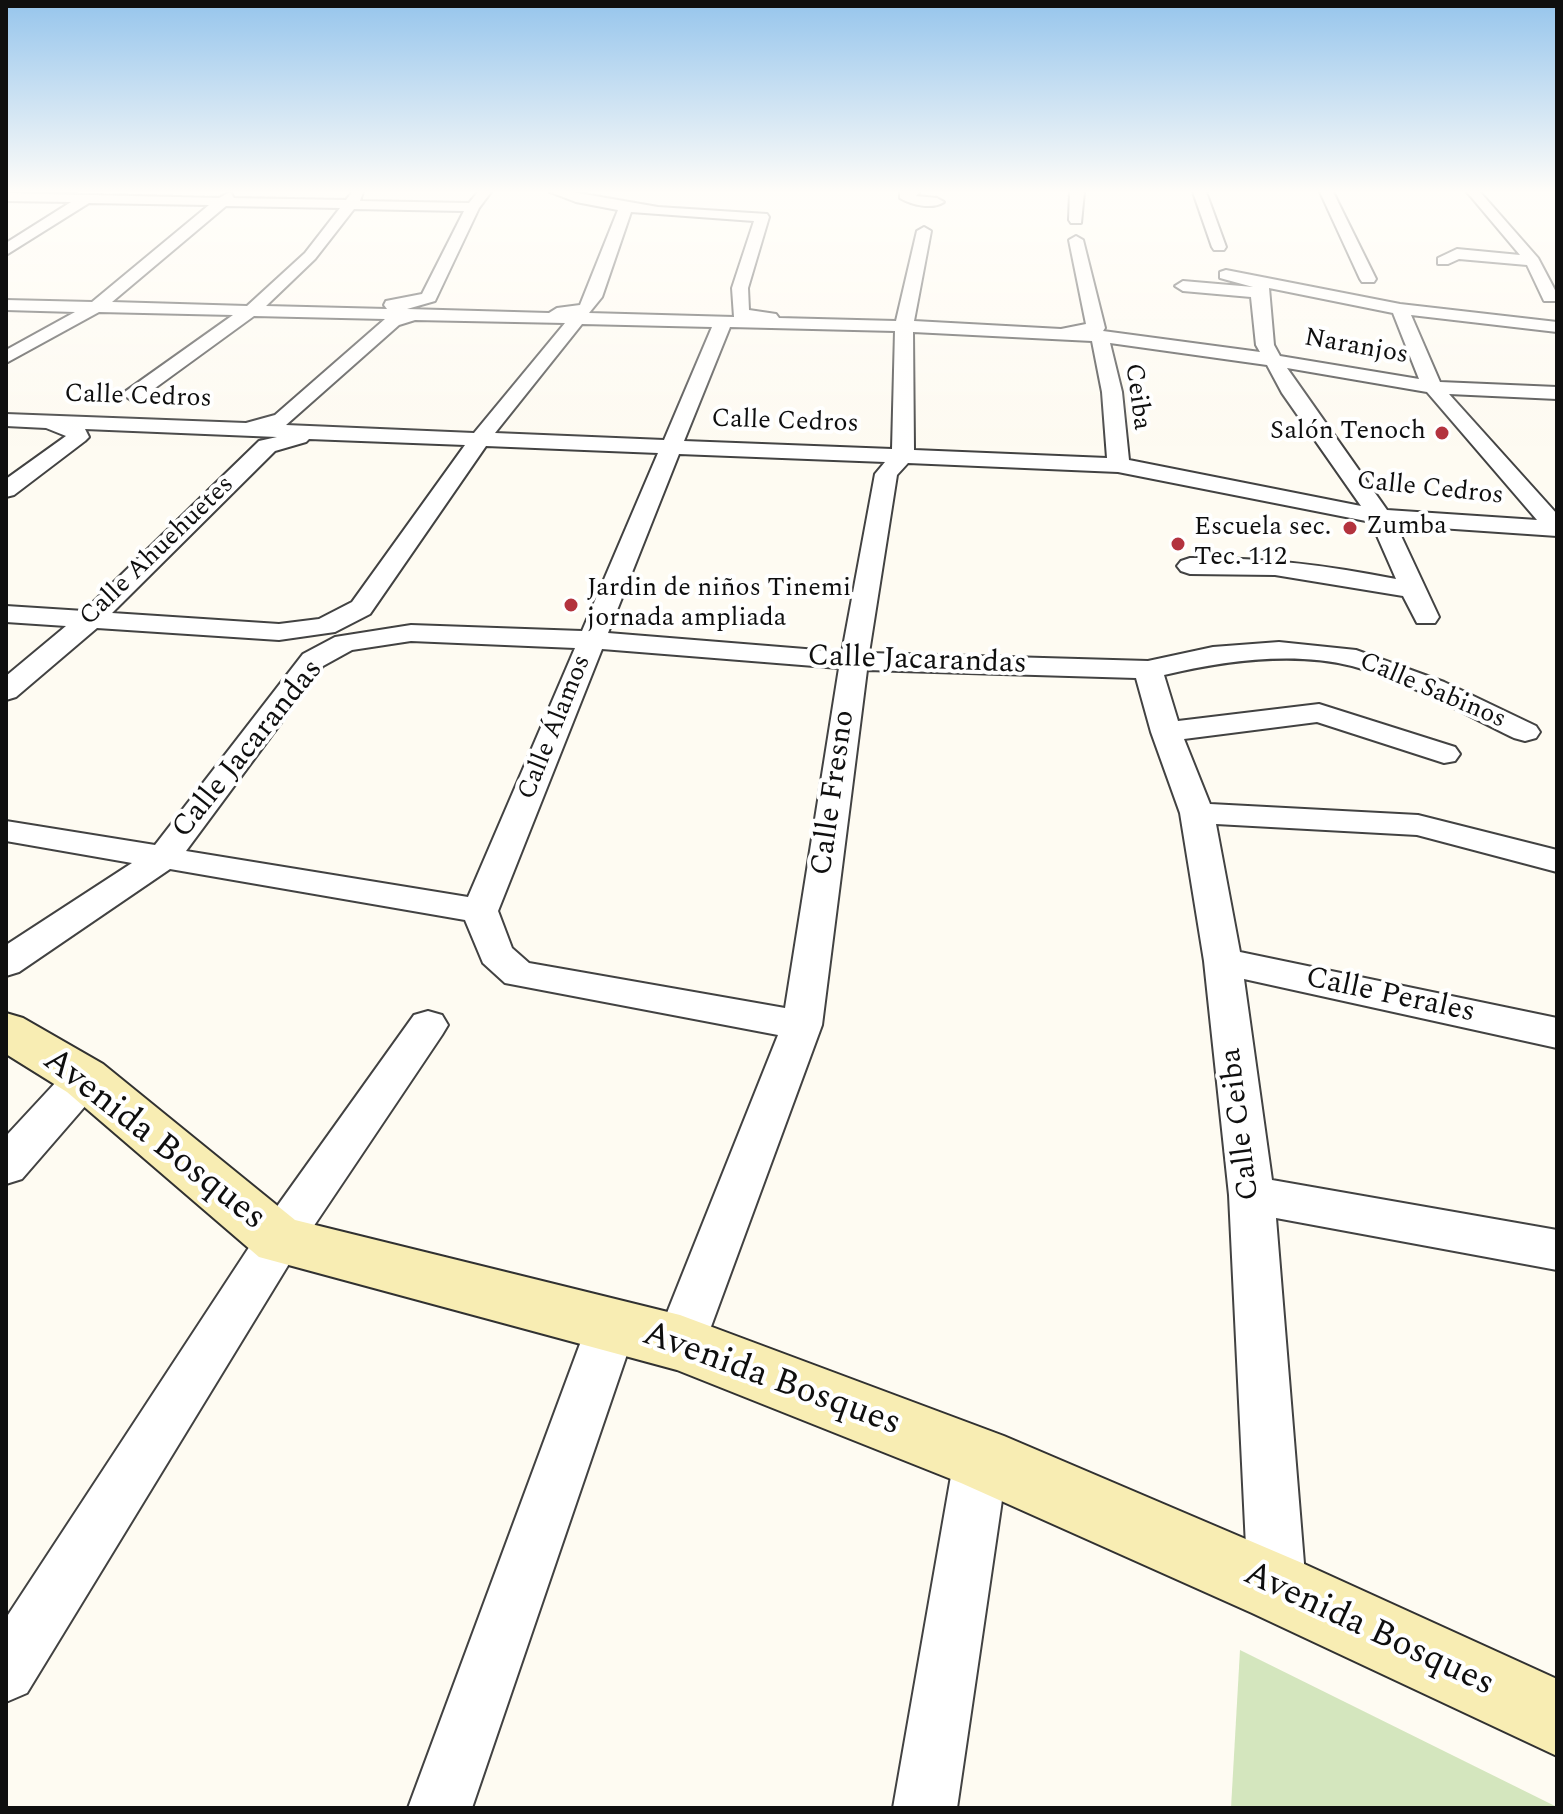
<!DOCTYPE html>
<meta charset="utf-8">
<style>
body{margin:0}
#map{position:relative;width:1563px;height:1814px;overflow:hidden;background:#fefbf2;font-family:Spectral,serif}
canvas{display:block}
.frame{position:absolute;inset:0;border:8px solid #0f0f0f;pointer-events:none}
</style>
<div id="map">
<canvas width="1563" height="1814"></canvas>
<div class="frame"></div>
</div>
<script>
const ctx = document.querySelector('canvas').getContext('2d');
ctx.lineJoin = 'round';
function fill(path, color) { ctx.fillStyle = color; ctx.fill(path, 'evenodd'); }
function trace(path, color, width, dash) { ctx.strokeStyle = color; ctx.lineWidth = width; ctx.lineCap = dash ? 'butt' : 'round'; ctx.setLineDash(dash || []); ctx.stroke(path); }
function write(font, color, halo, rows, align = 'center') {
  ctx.font = font + ' Spectral,serif'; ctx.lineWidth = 8; ctx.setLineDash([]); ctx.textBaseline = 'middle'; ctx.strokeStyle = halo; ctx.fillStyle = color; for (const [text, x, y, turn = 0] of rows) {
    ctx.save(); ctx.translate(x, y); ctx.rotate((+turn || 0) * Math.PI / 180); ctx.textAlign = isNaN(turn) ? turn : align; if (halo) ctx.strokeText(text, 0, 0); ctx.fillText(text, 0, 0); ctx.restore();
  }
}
fill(new Path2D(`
 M1240,1650L1557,1807V1808H1231Z`), '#d4e6be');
const street = new Path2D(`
 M230,192L234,198L346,200L352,192H363L360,201L469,203L478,192H491L479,208L435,301L407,309L549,313L557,308L580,305L618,210L576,202L550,192H572L658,207L767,214L769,217L748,288L749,310L776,314L779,318L896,321L917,231L924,227L931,231L914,321L1061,329L1086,324L1069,240L1076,236L1083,240L1105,328L1103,331L1260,352L1256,345L1251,297L1183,291L1175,286L1183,281L1253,287L1220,278V272L1226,270L1400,304L1557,322V332L1411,315L1440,382L1557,387V399L1449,394L1557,514V536L1396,525L1439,617L1435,623H1417L1403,596L1275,575L1190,574L1181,571L1177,566L1181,561L1190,558C1260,557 1327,565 1396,579L1371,522L1118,472L908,463L897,475L869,653L1148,661L1213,647L1279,642L1356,650L1444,682L1536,726L1540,732L1536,738L1525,741L1514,738C1462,713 1408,681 1352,666C1292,651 1223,661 1164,675L1178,721L1319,704L1455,747L1460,754L1455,761L1444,763L1317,722L1184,739L1210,804L1418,815L1557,850V872L1417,835L1216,824L1240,952L1557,1018V1048L1244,979L1272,1180L1557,1230V1270L1276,1218L1306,1588L1297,1608L1277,1617L1257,1608L1248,1588L1229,1195L1204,961L1180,813L1151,732L1136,678L867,670L822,1025L705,1343L698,1359L680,1366L662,1359L655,1343L778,1035L505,983L483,963L465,920L170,869L19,972L6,976V945L132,863L6,841V821L155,845L303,654L335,637L411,625L582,631L658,453L486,446L370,614L335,632L279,640L97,628L16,697L6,700V676L66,626L6,622V606L84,611L259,441L277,437L85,429L89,437L85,441L14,495L6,497V479L66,436L46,428L6,426V414L246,423L275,415L385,319L254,316L140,399L133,401L123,395L126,391L233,315L99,312L6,363V350L75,312L6,310V300L92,302L209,205L89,203L6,255V243L71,202L6,201V193L219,198ZM226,206L340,208L305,253L247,306L112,302ZM354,209L464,211L422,294L386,301L384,305L387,309L266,306L315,259ZM631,212L754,221L732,288L734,317L589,313L602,297ZM1269,288L1393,313L1419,379L1280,356L1274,345ZM415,320L565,323L474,433L286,425L399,325ZM582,324L712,327L664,440L495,433ZM730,327L895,331L892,449L684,441ZM913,332L1092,341L1102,392L1107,458L914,450ZM1110,343L1267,365L1282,393L1361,506L1129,460L1122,392ZM1287,368L1427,392L1537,520L1387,510ZM309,439L465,445L352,602L319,619L279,624L112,613L275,451L306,442ZM679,454L885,462L875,474L842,652L608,633ZM411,641L575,648L468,897L186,851L323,666L352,650ZM602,649L839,668L785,1008L529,963L512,948L498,911Z
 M900,192H919L916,196L937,198L944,202C932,210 912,205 900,198Z
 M1070,192H1084L1081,223H1071L1069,220Z
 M1193,192H1206L1226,247L1224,250H1214L1212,247Z
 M1320,192H1333L1376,279L1374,282H1362L1360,279Z
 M1467,192H1480L1538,258L1557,294L1556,301H1544L1527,265L1459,259L1448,264H1438V258L1457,249L1520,255Z
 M428,1011L442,1015L448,1025L442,1035L295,1254L27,1693L6,1702V1618L263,1226L414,1015Z
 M85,1062L100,1067L106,1078L100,1089L22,1179L6,1184V1136L70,1067Z
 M612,1303L629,1309L637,1325L472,1808H408L587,1325L595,1309Z
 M981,1433L1000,1440L1008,1459L957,1808H893L954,1459L962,1440Z`);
const secondary = new Path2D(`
 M6,1013L23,1018L103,1064L295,1220L680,1315L1004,1436L1302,1563L1557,1679V1756L1252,1613L961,1483L677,1370L259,1257L67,1092L6,1054Z`);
trace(street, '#424242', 4);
trace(secondary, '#313131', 4);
fill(street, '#fff');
fill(secondary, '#f8edb3');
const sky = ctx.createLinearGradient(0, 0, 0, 446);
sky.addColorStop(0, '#96c5ec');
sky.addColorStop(0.43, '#fffdf9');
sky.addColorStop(1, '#fffdf900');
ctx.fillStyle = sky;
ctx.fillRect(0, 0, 1563, 446);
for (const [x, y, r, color] of [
 [1442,433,8,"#b3333e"],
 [1350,528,8,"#b3333e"],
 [1178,544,8,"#b3333e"],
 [571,605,8,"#b3333e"]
]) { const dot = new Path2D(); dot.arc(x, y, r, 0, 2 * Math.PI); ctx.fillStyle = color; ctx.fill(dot); trace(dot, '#fff', 3); }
write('26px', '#0f0f0f', '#fff', [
 ["Naranjos",1356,348,10],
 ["Ceiba",1136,397,82],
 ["Calle Cedros",138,398,2],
 ["Calle Cedros",785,423,2],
 ["Calle Cedros",1430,490,6],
 ["Calle Ahuehuetes",158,552,-44],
 ["Calle Sabinos",1432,692,23],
 ["Calle Álamos",556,728,-68]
]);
write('26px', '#0f0f0f', '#fff', [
 ["Salón Tenoch",1426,433,"right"],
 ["Zumba",1366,528],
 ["Escuela sec.",1194,529],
 ["Tec. 112",1194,559],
 ["Jardin de niños Tinemi",587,590],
 ["jornada ampliada",587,620]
], 'left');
write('30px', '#0f0f0f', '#fff', [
 ["Calle Jacarandas",917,662,2],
 ["Calle Jacarandas",249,750,-51],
 ["Calle Fresno",835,793,-82],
 ["Calle Perales",1390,997,12],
 ["Calle Ceiba",1242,1124,-97]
]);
write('36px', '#0f0f0f', '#fff', [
 ["Avenida Bosques",153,1141,38],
 ["Avenida Bosques",771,1381,20],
 ["Avenida Bosques",1368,1631,25]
]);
</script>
